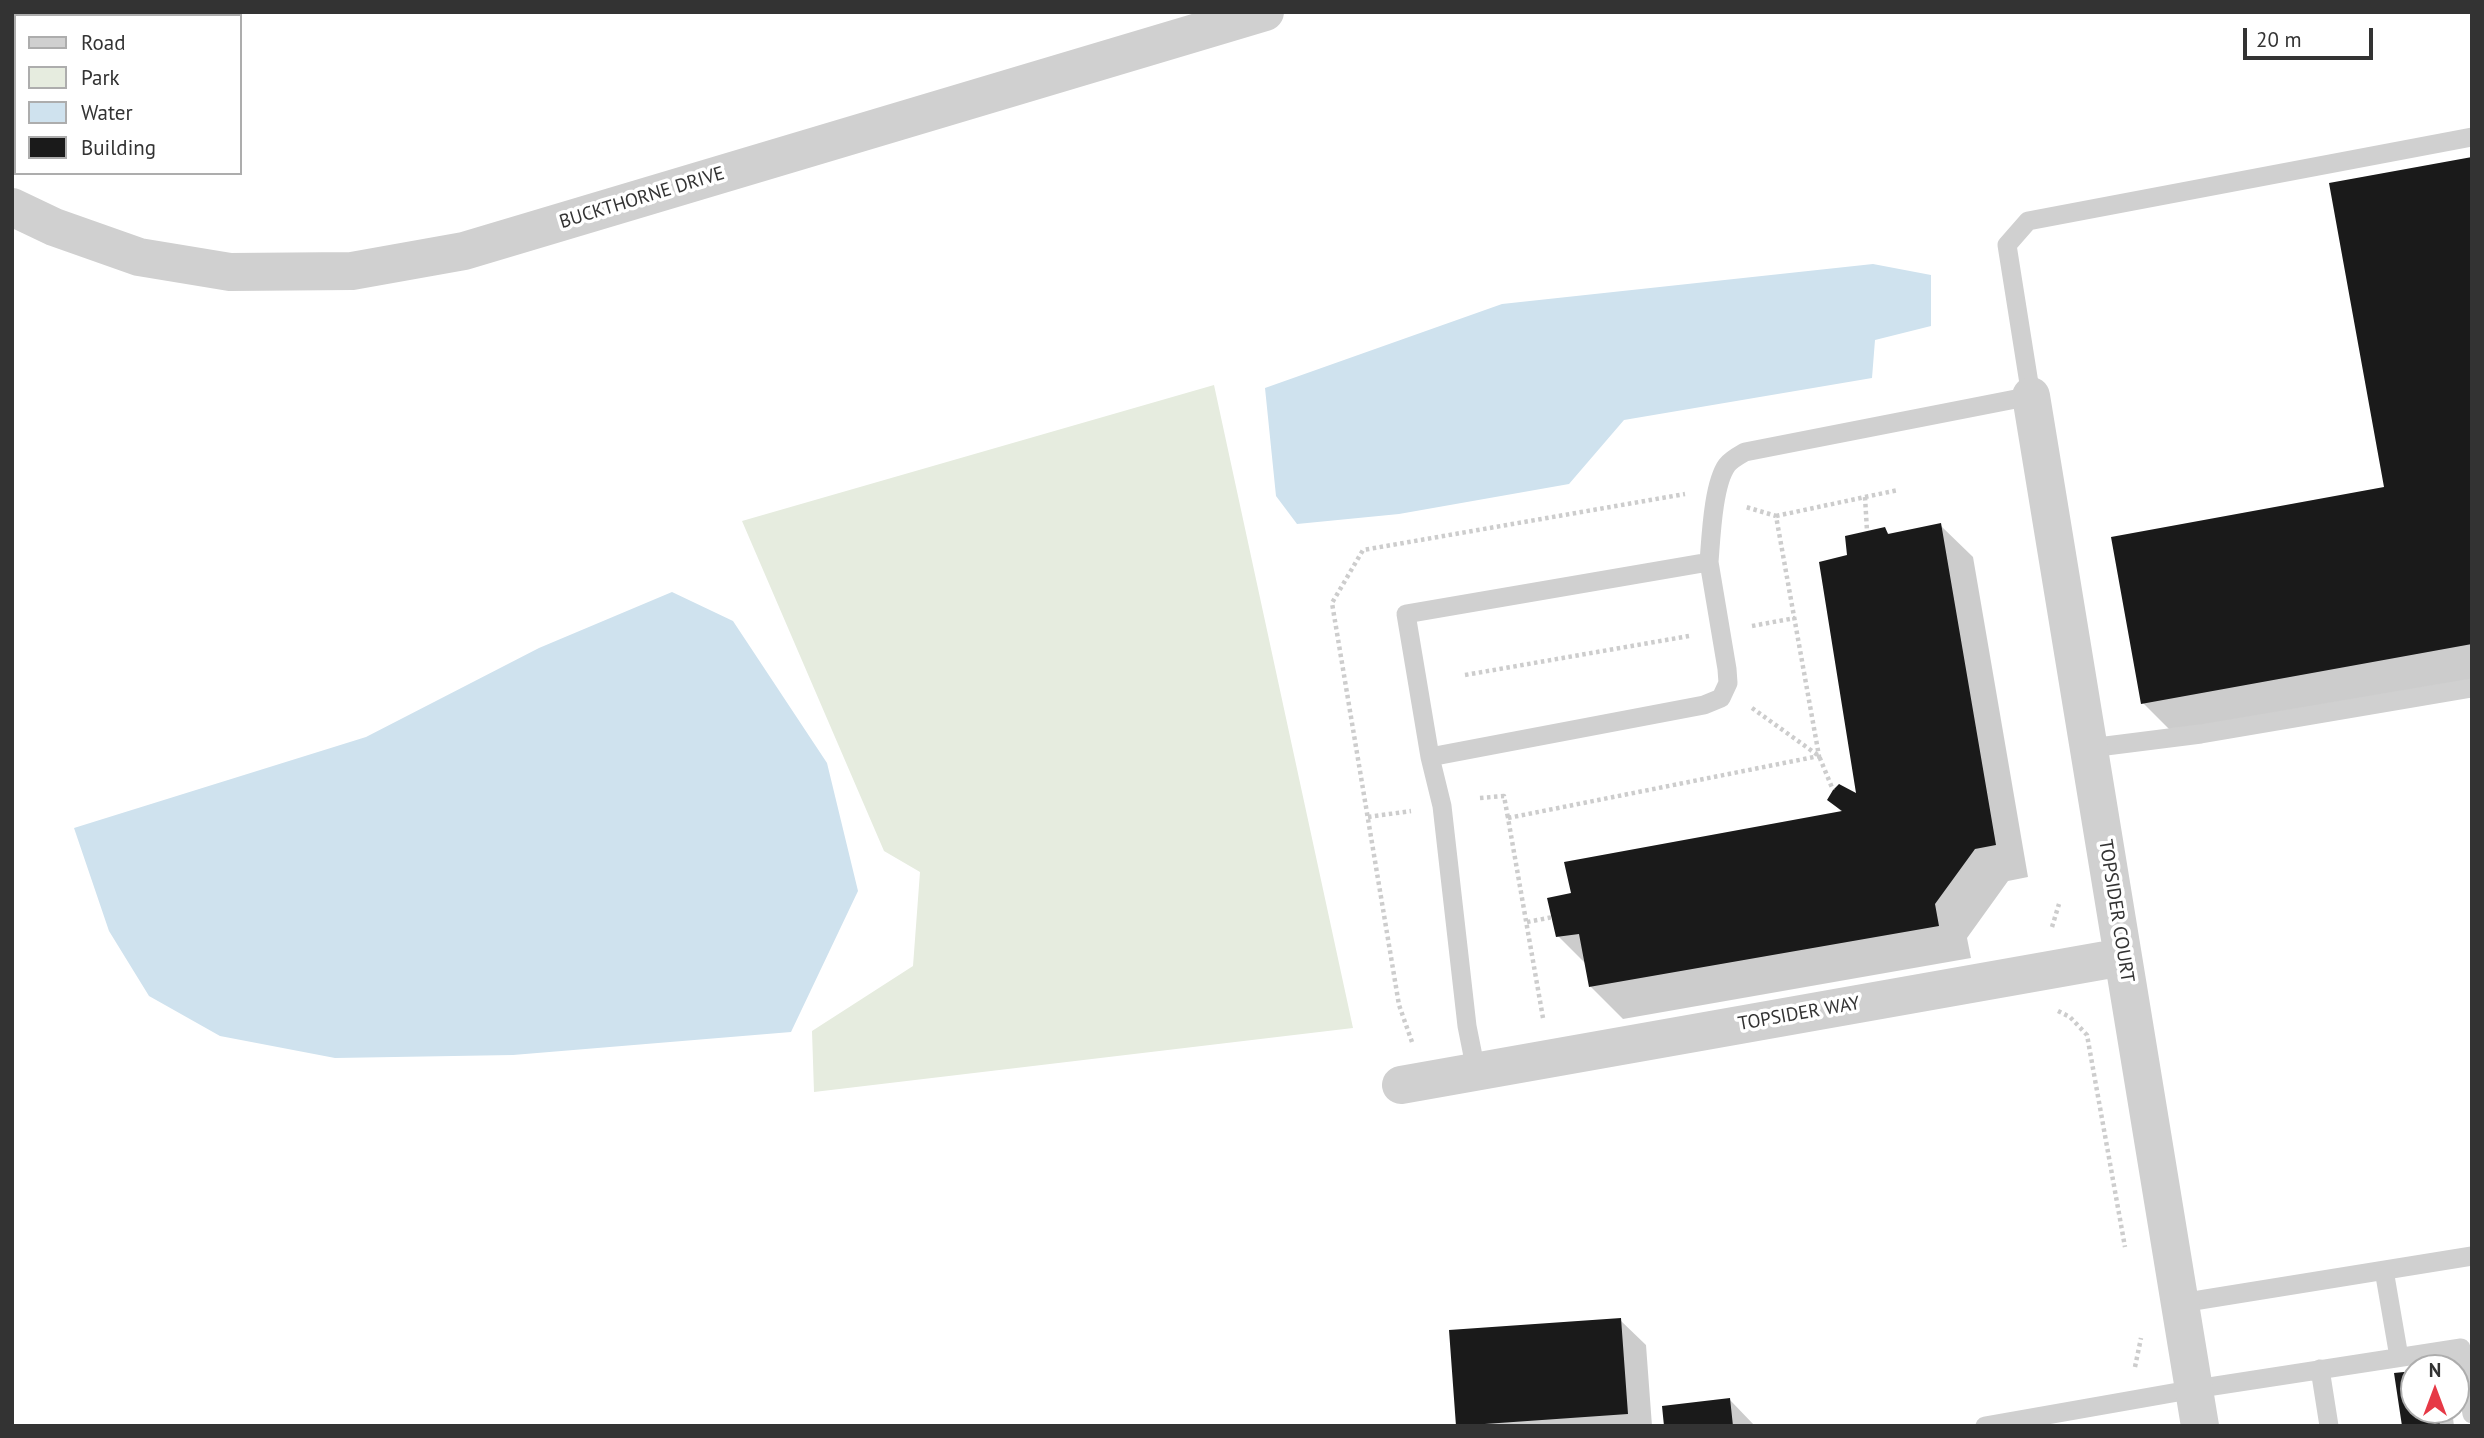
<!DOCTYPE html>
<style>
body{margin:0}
#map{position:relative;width:2484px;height:1438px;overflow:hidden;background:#fff;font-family:"PT Sans",sans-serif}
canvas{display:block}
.frame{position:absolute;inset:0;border:14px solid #333;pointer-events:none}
.legend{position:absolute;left:14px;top:14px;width:228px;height:161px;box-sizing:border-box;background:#fff;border:2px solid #adadad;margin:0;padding:9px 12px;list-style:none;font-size:21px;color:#333}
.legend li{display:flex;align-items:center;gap:14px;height:35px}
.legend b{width:35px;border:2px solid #adadad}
.north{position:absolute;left:2400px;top:1354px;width:70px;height:70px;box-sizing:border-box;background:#fff;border:2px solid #adadad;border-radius:50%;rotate:0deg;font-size:19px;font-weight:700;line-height:28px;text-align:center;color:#333}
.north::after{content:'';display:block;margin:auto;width:24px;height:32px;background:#e63946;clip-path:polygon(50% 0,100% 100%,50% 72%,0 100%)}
.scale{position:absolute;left:2243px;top:28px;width:130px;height:32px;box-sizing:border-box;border:4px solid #333;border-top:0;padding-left:9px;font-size:21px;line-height:24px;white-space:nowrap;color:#333;-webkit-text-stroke:5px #fff;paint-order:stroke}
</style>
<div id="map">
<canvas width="2484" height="1438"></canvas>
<div class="frame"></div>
<ul class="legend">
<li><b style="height:9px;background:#d0d0d0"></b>Road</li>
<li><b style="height:19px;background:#e6ecdf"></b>Park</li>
<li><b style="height:19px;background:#cfe2ee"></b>Water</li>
<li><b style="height:19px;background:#1a1a1a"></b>Building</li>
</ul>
<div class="north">N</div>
<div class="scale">20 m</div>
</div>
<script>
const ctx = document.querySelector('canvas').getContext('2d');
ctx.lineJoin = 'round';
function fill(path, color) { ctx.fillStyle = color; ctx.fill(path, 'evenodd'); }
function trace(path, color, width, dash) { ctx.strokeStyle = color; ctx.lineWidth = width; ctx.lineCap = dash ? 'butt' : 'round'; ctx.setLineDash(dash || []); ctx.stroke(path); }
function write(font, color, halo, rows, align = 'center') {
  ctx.font = font + ' "PT Sans",sans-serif'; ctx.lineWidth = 7; ctx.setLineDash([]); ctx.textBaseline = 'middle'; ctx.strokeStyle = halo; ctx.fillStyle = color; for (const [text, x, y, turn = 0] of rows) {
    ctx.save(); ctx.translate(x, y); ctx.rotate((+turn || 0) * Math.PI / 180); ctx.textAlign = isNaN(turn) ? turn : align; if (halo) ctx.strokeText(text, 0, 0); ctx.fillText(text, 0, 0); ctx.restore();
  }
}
fill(new Path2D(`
 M1214,385L1353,1028L814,1092L812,1031L913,966L920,872L884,851L742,521Z`), '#e6ecdf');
fill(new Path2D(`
 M1873,264L1931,275V326L1875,340L1872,378L1624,420L1569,484L1399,514L1297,524L1276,496L1265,388L1502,304Z
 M672,592L733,621L827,763L858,891L791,1032L513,1055L335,1058L220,1036L149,996L109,931L74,828L366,737L539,648Z`), '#cfe2ee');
fill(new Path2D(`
 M2472,159V682L2176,736L2143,703L2386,488Z
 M1940,525L1973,557L2028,877L2008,881L1967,938L1971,958L1623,1019L1591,987L1587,965L1558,936L1573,894L1843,813L1829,800L1858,796L1849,556L1884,529L1890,535Z
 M1620,1320L1646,1345L1652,1426L1458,1425Z
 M2414,1372V1410H2452L2454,1426H2404Z
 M1730,1400L1755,1426H1666Z`), '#0003');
fill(new Path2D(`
 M2472,157V644L2141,704L2111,537L2384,487L2329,183Z
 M1941,523L1996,845L1975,849L1935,904L1939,926L1589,987L1579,934L1556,937L1547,898L1571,893L1564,862L1842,811L1827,800L1833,790L1839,784L1856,793L1819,562L1847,555L1845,536L1885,527L1888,534Z
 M1621,1318L1628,1414L1456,1426L1449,1330Z
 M2414,1371V1410H2438L2440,1426H2402L2394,1373Z
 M1730,1398L1733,1426H1664L1662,1406Z`), '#1a1a1a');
trace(new Path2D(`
 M1865,497L1867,531
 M1776,516L1898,490
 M1752,626L1795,618
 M1465,675L1689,636
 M1752,708L1819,756L1833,790
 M1480,798L1504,796L1508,818
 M1368,817L1411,811
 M1527,922L1553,917
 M2052,927L2059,904
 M2058,1011L2070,1017L2087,1035L2125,1247
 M1543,1018L1508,818L1819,756L1776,516L1746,507
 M1412,1042L1399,1005L1332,603L1363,550L1685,494
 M2135,1367L2141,1338`), '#cdcdcd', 4.5, [3.5, 3.5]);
trace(new Path2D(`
 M1709,562C1711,538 1713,484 1727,465C1732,459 1738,456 1745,452L2031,396L2007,245L2028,221L2472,137
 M2090,748L2201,734L2472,688
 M1430,757L1704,705L1721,698L1728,683L1727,669L1709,562L1406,614L1430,757L1442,806L1467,1026L1476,1071
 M2384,1270L2399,1357
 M2181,1303L2472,1256
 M2320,1369L2329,1426
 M1985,1426L2195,1389L2461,1348L2472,1414`), '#d0d0d0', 19);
trace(new Path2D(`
 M12,207L54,227L139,257L230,272L352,271L464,251L1265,12
 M2031,396L2200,1426
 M1401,1085L2123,957`), '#d0d0d0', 38);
write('19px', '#333', '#fff', [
 ["BUCKTHORNE DRIVE",642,198,-17],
 ["TOPSIDER COURT",2116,911,81],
 ["TOPSIDER WAY",1799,1014,-10]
]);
</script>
